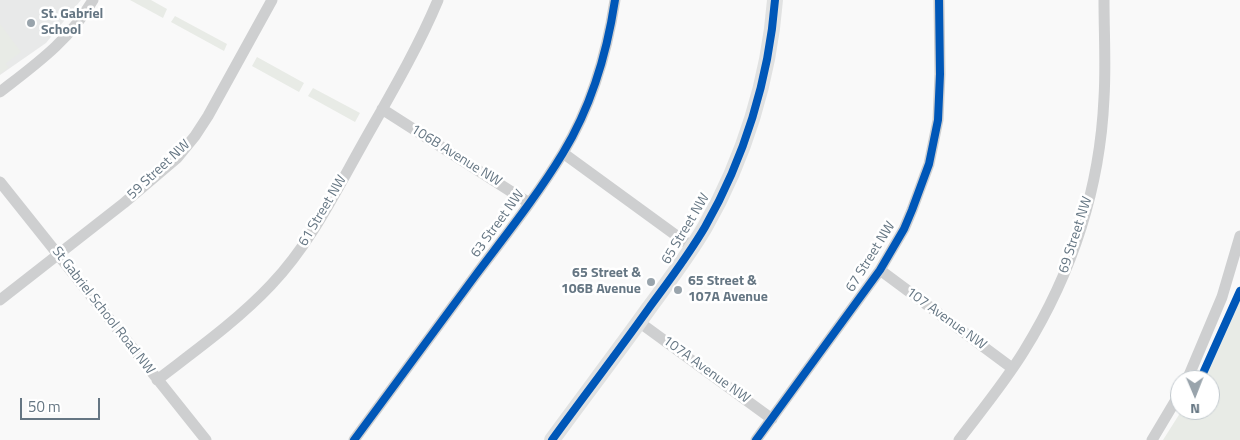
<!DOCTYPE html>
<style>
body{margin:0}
#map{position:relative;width:1240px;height:440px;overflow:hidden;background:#f9f9f9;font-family:"Titillium Web",sans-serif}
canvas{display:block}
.north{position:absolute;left:1170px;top:370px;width:50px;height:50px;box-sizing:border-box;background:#fff;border:1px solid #c1c8cd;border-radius:50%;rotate:179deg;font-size:14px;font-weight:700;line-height:20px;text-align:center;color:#657683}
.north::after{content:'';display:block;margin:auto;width:18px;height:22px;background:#99a4ac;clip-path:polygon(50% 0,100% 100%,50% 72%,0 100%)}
.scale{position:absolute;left:20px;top:398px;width:80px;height:22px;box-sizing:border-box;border:2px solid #657683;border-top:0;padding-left:6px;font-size:15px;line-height:18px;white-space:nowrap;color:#657683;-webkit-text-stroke:4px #fff;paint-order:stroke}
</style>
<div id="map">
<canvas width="1240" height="440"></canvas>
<div class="north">N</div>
<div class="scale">50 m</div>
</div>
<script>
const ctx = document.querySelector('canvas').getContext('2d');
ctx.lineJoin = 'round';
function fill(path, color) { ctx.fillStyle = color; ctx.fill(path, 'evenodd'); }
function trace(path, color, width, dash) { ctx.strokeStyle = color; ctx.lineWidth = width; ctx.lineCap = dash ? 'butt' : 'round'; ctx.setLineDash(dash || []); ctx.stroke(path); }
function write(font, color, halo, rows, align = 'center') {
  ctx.font = font + ' "Titillium Web",sans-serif'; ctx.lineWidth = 5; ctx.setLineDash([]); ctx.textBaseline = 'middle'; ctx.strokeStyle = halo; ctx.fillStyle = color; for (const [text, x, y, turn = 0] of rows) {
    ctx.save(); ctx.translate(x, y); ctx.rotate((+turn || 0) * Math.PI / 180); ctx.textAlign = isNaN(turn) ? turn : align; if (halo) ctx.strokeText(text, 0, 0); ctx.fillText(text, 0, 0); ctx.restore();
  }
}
fill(new Path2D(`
 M0,0H81L46,43L0,75Z`), '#e8e9e9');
fill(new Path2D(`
 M130,0H151L167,9L163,18Z
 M175,16L227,44L224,51L171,22Z
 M0,24L21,52L5,64L9,67L0,74Z
 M257,57L304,83L299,92L252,66Z
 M313,88L360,113L355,122L308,96Z
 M1240,291V440H1163L1182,410H1210V380H1199Z`), '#e8ebe6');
trace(new Path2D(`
 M0,92C36,64 69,41 93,0
 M382,109L529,203
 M563,153L692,247
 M0,182L206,440
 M880,270L1012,368
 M0,300L124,203L177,158L195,136L208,116L272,0
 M639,322L772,419
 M157,380C196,350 237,321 271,285C310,244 335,193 362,145C389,97 417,50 438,0
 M1187,380L1222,297L1240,236
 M354,440C394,385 435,331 475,276C505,236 537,196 563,153C591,107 607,53 615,0
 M756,440L880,270L904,229L912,210L929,164L938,120L940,74L939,0
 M959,440C981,411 1005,382 1024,351C1071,275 1100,189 1104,98C1106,66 1104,33 1104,0
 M1152,440L1180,393`), '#cecfd0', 11);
trace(new Path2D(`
 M552,440C584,396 617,353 649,308C668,282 688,256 705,227C744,159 769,79 775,0`), '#e1e2e2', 16);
trace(new Path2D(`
 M1200,380L1240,291
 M354,440C394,385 435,331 475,276C505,236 537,196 563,153C591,107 607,53 615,0
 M552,440C584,396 617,353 649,308C668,282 688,256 705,227C744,159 769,79 775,0
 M756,440L880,270L904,229L912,210L929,164L938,120L940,74L939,0`), '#0057b8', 8);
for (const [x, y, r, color] of [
 [31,23,5,"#99a4ac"],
 [651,282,5,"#99a4ac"],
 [678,290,5,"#99a4ac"]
]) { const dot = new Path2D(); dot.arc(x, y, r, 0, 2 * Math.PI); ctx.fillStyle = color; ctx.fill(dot); trace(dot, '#fff', 2); }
write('bold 14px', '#657683', '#fff', [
 ["St. Gabriel",41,15],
 ["School",41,31],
 ["65 Street &",641,274,"right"],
 ["106B Avenue",641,290,"right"],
 ["65 Street &",688,282],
 ["107A Avenue",688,298]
], 'left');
write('14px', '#657683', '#fff', [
 ["106B Avenue NW",456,156,32],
 ["59 Street NW",159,170,-43],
 ["61 Street NW",323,211,-59],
 ["63 Street NW",498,224,-54],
 ["65 Street NW",686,229,-59],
 ["69 Street NW",1076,235,-72],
 ["67 Street NW",871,257,-58],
 ["St Gabriel School Road NW",103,311,52],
 ["107 Avenue NW",946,319,36],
 ["107A Avenue NW",706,370,36]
]);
</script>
